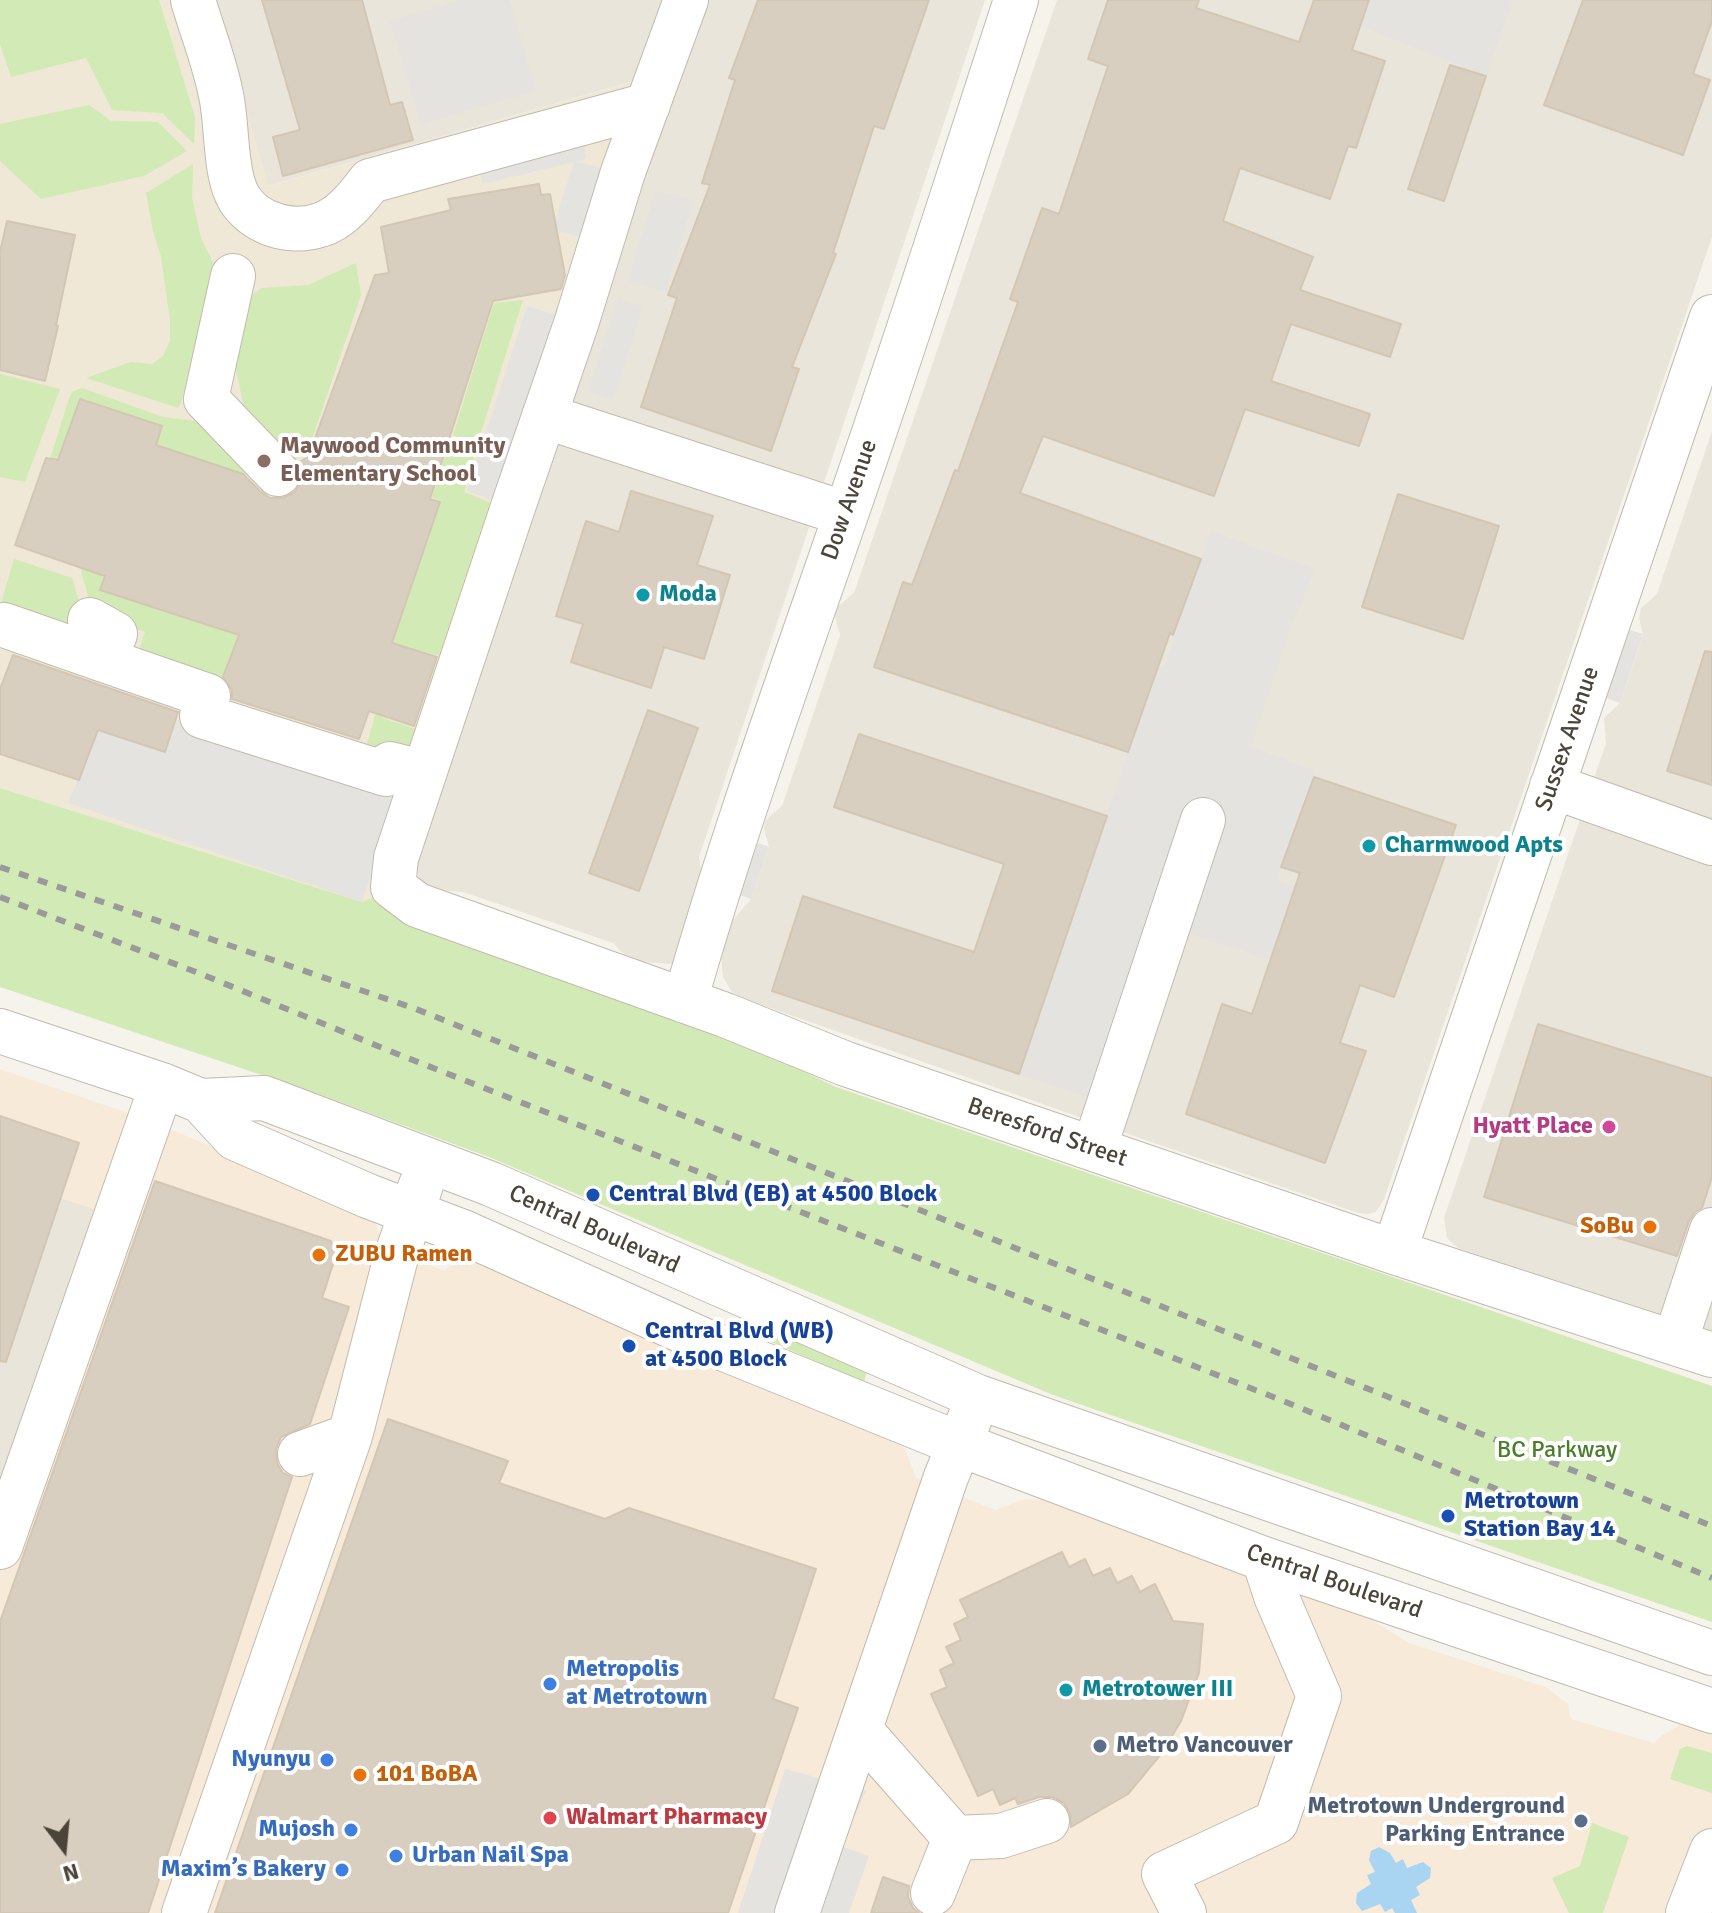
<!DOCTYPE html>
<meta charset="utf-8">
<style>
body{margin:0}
#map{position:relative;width:1712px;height:1913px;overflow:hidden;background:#f6f3ec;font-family:Signika,sans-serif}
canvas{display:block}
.north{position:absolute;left:24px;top:1809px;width:80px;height:80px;-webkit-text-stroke:6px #fff;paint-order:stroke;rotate:164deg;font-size:22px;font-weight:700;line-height:32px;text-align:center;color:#4b4439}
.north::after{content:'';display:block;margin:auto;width:28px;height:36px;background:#4b4439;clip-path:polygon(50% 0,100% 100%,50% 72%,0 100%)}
</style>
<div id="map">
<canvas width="1712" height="1913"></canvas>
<div class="north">N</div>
</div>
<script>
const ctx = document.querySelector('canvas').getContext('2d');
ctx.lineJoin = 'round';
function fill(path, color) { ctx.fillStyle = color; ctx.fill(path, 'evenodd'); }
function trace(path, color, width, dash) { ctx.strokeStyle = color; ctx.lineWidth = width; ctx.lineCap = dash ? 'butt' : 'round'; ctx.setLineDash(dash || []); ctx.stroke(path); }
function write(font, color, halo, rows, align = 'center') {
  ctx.font = font + ' Signika,sans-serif'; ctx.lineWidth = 8; ctx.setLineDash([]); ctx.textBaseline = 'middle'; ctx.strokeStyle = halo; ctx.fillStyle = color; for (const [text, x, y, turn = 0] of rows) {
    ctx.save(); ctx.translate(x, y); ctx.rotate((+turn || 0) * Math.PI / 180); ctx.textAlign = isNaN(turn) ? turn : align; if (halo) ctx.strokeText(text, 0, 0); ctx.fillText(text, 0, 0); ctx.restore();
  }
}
fill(new Path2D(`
 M214,0H985L699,857L702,875L675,964L643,962L624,954L613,943L463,892L436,890L420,881L415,866L658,74L268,186Z
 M1057,0H1712V237L1384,1199L1376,1212L1368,1214L1358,1213L1102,1125L742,998L732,992L723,977L721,957L732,921L751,899L769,847L764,829L765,821L782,806L840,635L835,616L836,608L854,593Z
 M1712,431V1334L1458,1248L1447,1238L1444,1218L1606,743L1604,718L1620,703L1643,635L1639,618L1641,608L1657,594Z
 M0,1178L119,1217L0,1568Z`), '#eae5da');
fill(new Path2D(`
 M0,1069L151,1121L363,1211L374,1219L383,1245L444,1271L452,1265L477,1261L892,1437L905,1449L916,1478L995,1510L1025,1499L1043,1500L1331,1595L1409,1643L1546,1687L1568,1704L1571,1719L1654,1743L1661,1736L1680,1725L1712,1728V1913H0V1568L118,1217L0,1178Z`), '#f7ead8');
fill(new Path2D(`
 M0,0H214L269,186L659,74L382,893L362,902L0,788Z`), '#efe8d6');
fill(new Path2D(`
 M0,0H159L195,117L194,144L162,113L112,110L86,58L11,77L0,44Z
 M89,105L111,121L158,122L187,151L144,176L41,199L0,161V124Z
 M193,164L192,198L201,238L214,264L181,403L178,408L86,378L131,362L152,364L163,356L170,341V321L161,256L153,231L146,193Z
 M356,263L361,295L307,454L289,461L243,404L235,363L251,295L262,288L308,285Z
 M523,300L477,445L453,435L494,303Z
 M0,374L60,389L25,482L0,477Z
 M82,388L163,417L205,422L267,482L156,445L162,426L80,399L58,461L50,459L69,399L72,392Z
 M449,444L475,453L464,492L499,506L448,658L402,646L388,683L380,681L441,501L432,497Z
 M14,559L72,578L87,627L79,645L0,607Z
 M78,560L106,571L100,590L239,635L219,687L136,659L145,632L93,614Z
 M377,709L384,711L383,718L424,732L416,761L366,747Z
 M0,788L362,902L382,893L444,938L747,1044L836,1087L1712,1386V1622L1053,1395L489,1157L321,1095L0,987Z
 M764,1332L869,1365L864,1382L762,1338Z
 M1687,1746L1712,1753V1793L1670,1779L1680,1749Z
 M1592,1823L1629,1837L1603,1913H1569L1552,1878L1580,1866Z`), '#d2eab5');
fill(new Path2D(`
 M461,0H510L536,91L421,124L390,21Z
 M1369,0H1513L1486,76L1360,26Z
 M583,143L587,158L578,162L605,169L583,238L552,229L574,162L483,184L479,169Z
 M655,190L693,201L666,292L628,281Z
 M618,299L643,307L613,401L588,392Z
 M527,306L568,318L502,503L467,491Z
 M1211,531L1315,569L1289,632L1251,747L1316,771L1277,880L1295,887L1271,960L1183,931L1221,821L1225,818L1188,806L1088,1097L1019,1074L1128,752L1158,668L1165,665Z
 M1630,630L1643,634L1620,703L1606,698Z
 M177,720L397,794L362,902L68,803L98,730L165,752Z
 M758,843L769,847L751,899L740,895Z
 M785,1769L866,1791L841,1846L869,1856L849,1913H738Z`), '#e5e3e0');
fill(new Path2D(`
 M1379,1847L1390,1853L1396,1863L1403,1859L1407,1868L1423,1862L1431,1868L1430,1878L1416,1887L1420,1895L1411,1900L1417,1913H1395L1392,1908L1385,1912L1380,1904L1362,1911L1356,1903L1357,1893L1371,1884L1367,1875L1375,1872L1369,1860L1371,1851Z`), '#a9d4f2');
const building = new Path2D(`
 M262,0H362L390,105L402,102L413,140L283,176L273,137L300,130Z
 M758,0H929L884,129L874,126L833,253L836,254L792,367L799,369L771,451L641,407L677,298L668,295L710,185L702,183L735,80L729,78Z
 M1108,0H1199L1196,8L1299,42L1314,0H1369L1352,50L1385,61L1356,148L1348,146L1330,199L1240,168L1223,221L1313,257L1300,290L1401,324L1390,357L1291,324L1271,381L1370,414L1359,446L1245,409L1214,496L1043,436L1020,493L1201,559L1173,635L1170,633L1128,752L874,667L903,582L912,585L955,470L958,471L1018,302L1010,299L1042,208L1059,214L1108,66L1088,59Z
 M1583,0H1712V21L1693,74L1710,80L1683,155L1544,105Z
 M1450,65L1486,76L1444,201L1408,189Z
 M539,184L541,195L550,194L565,275L561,289L493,301L430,499L440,502L392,643L437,657L414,726L369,711L359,739L232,699V690L223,677L239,635L100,590L105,576L15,545L46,458L58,460L80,399L162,426L156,445L243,474L260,491L270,498H283L295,492L302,480V469L299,462L308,457L375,275L389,273L381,227L451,210L448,199Z
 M7,221L75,235L56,325L58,326L45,381L0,370V252Z
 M631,491L713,516L697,565L730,575L704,659L664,647L651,688L571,662L583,624L556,616L586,521L619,532Z
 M1398,494L1499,526L1463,639L1362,607Z
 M1705,651L1712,652V785L1667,771Z
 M13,655L178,712L165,752L98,730L79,780L0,754V689Z
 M648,710L698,728L639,891L589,873Z
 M859,734L1107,816L1019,1074L772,991L803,896L974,952L1004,864L834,807Z
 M1314,777L1456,825L1394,997L1360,985L1340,1043L1366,1051L1325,1163L1186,1114L1222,1004L1252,1014L1300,873L1281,867Z
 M1538,1024L1712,1078V1177L1702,1208L1695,1212L1689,1221L1677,1256L1484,1197Z
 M0,1116L79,1143L6,1362L0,1361Z
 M155,1181L331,1241L336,1255L322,1298L349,1307L310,1424L281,1437L276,1449L277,1463L283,1473L292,1477L148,1913H0V1622Z
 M388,1419L508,1461L499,1483L605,1519L629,1508L816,1569L773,1699L798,1708L728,1913H215Z
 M1062,1552L1069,1567L1085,1559L1093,1576L1110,1568L1117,1583L1132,1576L1140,1592L1155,1584L1173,1621L1203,1624L1199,1673L1181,1721L1161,1754L1128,1794L1071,1827L1070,1813L1064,1803L1053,1797H1039L1018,1804L1015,1798L1000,1805L993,1789L978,1796L931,1694L947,1687L940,1670L954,1663L946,1647L961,1640L954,1624L968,1617L960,1600Z
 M883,1877L909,1886L908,1897L913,1908L919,1913H871Z`);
fill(building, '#d8cfc1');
trace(building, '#d3c7b4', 2);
const minor = new Path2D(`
 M193,0C202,31 215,63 221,95C227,122 225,161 234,187C245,221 287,236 320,225C341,219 358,197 370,181L648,105
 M686,0L623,172L576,324L513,507L396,858L393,887L417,905L725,1015L846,1064L1394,1252L1712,1355
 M233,276L206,399L278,474
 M544,416L846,514
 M90,620L115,634L104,660L208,696L202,716L386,774L390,764L406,768
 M4,625L104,660
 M1552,786L1712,843
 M685,1001C742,801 816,606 882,409C928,273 972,136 1016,0
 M0,1031L162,1085L201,1101L264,1098L491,1184L978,1397L1712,1653
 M201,1101L235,1138L368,1196L463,1232L705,1341L959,1444L1264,1559L1712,1711
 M1094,1149L1203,820
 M1394,1252L1712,317
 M1675,1342L1712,1230
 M300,1454L350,1436
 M0,1547L162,1085
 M860,1730L955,1838L933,1893
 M955,1838L1001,1836L1047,1821
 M184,1913L350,1436L396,1257L421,1185
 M797,1913L946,1477L970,1418
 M1184,1913L1164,1874L1276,1822L1319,1696L1276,1596L1264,1559
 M1688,1913L1712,1851`);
trace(minor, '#c2bbae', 46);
trace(minor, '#fff', 44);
trace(new Path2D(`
 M0,867L416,1009L1712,1526
 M0,897L196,972L400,1055L1281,1400L1712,1578`), '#9a9a9a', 6, [10, 10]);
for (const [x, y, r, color] of [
 [264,461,8,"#8d6e63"],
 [643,595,8,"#0f9aa8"],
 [1369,846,8,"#0f9aa8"],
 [1609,1127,8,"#d1479c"],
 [593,1195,8,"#1a4fb4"],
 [1650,1227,8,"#e8710a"],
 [319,1255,8,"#e8710a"],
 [629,1346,8,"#1a4fb4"],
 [1448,1516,8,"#1a4fb4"],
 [550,1684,8,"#3f7fe0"],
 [1066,1690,8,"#0f9aa8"],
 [1100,1746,8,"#5c6f8a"],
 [327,1760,8,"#3f7fe0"],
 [360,1775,8,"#e8710a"],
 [550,1818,8,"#e0444e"],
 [1581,1821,8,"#5c6f8a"],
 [351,1830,8,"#3f7fe0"],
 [396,1856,8,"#3f7fe0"],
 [342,1870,8,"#3f7fe0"]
]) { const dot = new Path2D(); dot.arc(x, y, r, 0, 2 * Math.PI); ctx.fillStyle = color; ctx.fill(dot); trace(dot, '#fff', 3); }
write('bold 24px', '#785e54', '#fff', [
 ["Maywood Community",280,447],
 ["Elementary School",280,475]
], 'left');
write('24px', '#4b4439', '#fff', [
 ["Dow Avenue",850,500,-71],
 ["Sussex Avenue",1568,739,-71],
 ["Beresford Street",1047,1133,19],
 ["Central Boulevard",594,1230,24],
 ["Central Boulevard",1334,1582,19]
]);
write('bold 24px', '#0d838f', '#fff', [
 ["Moda",659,595],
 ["Charmwood Apts",1385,846],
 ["Metrotower III",1082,1690]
], 'left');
write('bold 24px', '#b23c85', '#fff', [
 ["Hyatt Place",1593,1127]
], 'right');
write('bold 24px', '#164399', '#fff', [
 ["Central Blvd (EB) at 4500 Block",609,1195],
 ["Central Blvd (WB)",645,1332],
 ["at 4500 Block",645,1360],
 ["Metrotown",1464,1502],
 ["Station Bay 14",1464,1530]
], 'left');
write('bold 24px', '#c56008', '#fff', [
 ["SoBu",1634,1227,"right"],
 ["ZUBU Ramen",335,1255],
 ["101 BoBA",376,1775]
], 'left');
write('24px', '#4a7f2a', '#fff', [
 ["BC Parkway",1557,1451]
]);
write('bold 24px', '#366cbe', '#fff', [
 ["Metropolis",566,1670,"left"],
 ["at Metrotown",566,1698,"left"],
 ["Nyunyu",311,1760],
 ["Mujosh",335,1830],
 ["Urban Nail Spa",412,1856,"left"],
 ["Maxim’s Bakery",326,1870]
], 'right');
write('bold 24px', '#4e5e75', '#fff', [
 ["Metro Vancouver",1116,1746],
 ["Metrotown Underground",1565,1807,"right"],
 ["Parking Entrance",1565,1835,"right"]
], 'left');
write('bold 24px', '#be3a42', '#fff', [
 ["Walmart Pharmacy",566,1818]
], 'left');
</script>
